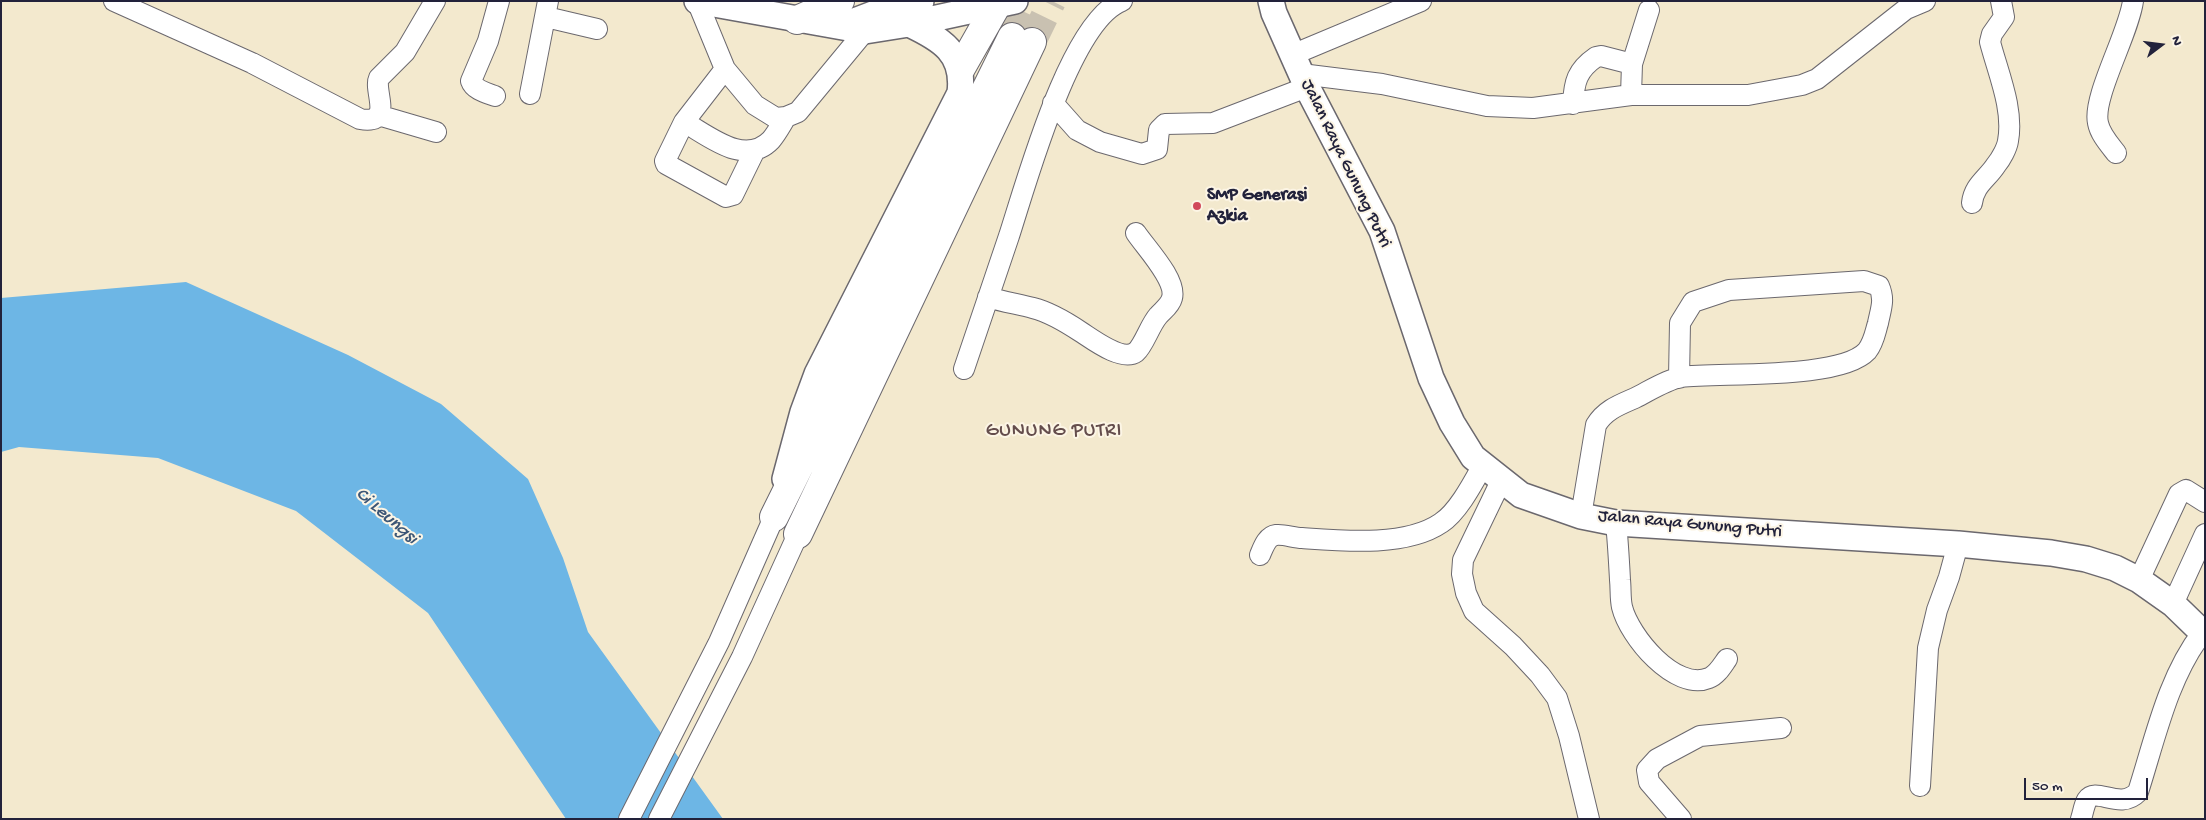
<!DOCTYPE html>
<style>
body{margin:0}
#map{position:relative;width:2206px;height:820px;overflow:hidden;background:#f3e9ce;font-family:"Gochi Hand",sans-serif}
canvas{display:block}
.frame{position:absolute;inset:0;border:2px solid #22223b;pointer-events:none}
.north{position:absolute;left:2136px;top:20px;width:50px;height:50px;-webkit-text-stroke:4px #fcf5e5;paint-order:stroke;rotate:75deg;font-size:14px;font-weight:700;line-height:20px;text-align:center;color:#22223b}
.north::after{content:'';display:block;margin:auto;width:18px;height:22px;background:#22223b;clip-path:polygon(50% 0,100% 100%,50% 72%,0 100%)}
.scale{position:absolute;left:2024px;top:778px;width:124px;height:22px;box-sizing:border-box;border:2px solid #22223b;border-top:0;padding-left:6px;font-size:15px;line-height:18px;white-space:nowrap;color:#22223b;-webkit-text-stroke:4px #fcf5e5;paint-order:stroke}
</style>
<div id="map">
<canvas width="2206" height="820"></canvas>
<div class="frame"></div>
<div class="north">N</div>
<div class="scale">50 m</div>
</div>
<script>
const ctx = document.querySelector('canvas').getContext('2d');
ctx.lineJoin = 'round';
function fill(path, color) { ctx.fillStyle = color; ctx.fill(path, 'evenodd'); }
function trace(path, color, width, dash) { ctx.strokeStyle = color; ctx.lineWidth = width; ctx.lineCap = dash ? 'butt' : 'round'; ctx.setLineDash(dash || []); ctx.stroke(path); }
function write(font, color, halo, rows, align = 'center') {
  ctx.font = font + ' "Gochi Hand",sans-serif'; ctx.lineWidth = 4; ctx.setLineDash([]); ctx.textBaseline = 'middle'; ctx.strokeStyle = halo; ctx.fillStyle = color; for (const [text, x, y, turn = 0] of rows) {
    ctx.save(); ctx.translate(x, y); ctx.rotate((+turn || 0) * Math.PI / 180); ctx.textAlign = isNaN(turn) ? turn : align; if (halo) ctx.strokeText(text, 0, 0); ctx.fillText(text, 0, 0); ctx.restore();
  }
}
fill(new Path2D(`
 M186,282L348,355L441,404L528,479L563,558L588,632L723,819H566L428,613L296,511L158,458L19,447L1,452V298Z`), '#6db6e5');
trace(new Path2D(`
 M1012,37L1029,1
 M1032,42L1052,1`), '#c9c1b1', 28, [28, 14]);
const minor = new Path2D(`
 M114,1L252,63L360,119C395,125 373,91 379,78L405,52L435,1
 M697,1L725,69L755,105L776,118L786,117L798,112L865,31
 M546,17L597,29
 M1292,55L1421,1
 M725,69L684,122L665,161L666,164L726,197L733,195L755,150
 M1301,74L1382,84L1487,106L1533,108L1631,95H1748L1802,85L1817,79L1906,9L1925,1
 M530,94L548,1
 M1631,95L1632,64L1649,10
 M495,96C487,93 474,90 471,81L488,41L499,1
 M1053,103L1077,130L1100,142L1142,154L1157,149L1159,130L1165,124L1213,123L1307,87
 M1573,104C1574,82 1577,70 1596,57L1601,56L1632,64
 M378,115L436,132
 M684,122C709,136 745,167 771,140C777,133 781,125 786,117
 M2116,153C2109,144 2100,134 2098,123C2092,97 2129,33 2133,1
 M1972,203C1974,185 1987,179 1996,165C2001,159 2007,148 2008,141C2014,109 1998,73 1990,42L1992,34L2004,17L2001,1
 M988,297C1003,302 1018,304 1033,308C1049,312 1066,322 1081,332C1092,339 1122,362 1136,352C1144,345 1150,325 1158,316C1162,311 1170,306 1172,298C1177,280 1146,248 1136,233
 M964,369C979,324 994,280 1009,236C1026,184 1070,21 1122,1
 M1501,481L1463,560L1462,574L1466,593L1474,611L1513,646L1540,675L1557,698L1569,736L1589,819
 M1581,516L1596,425C1605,410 1619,405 1635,398C1649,391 1666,380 1681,377C1720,372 1840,380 1867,351C1874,342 1875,333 1878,323C1881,308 1885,300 1879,286L1864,281L1729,290L1693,302L1680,323L1679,378
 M1616,523C1618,542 1619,561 1620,580C1621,589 1620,598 1622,607C1629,636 1675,692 1709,678C1717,675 1722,666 1727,659
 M1260,555C1263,548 1267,536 1276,535C1284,534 1294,538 1302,538C1343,541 1406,547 1441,523C1458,512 1473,483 1483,465
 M2139,580L2179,494L2186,490L2205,502
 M2173,604L2205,534
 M1920,786L1928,648L1937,610L1949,577L1958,544
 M629,819L719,642L774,517
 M659,819L742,657L798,534
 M1681,819L1649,782L1647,770L1657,759L1700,736L1781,728
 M2081,819C2083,813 2084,805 2087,800C2096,786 2120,811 2138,792C2155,739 2168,677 2202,633`);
const major = new Path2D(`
 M697,1L865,31L909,24L1015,1
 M1271,1L1274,13L1307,87L1382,231L1431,378L1452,423L1473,457L1521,495L1581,516L1616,523L1958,544L2051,553L2086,559L2115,568L2139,580L2173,604L2205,635
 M852,22L891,7L921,1
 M785,479L803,412L817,374L960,93C965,53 941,39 909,24`);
const highway = new Path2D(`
 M797,20L840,1
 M961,68L999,1
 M774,517L1012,37
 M798,534L1032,42`);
trace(minor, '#6b686e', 22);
trace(major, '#6b686e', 28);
trace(highway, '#6b686e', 30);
trace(minor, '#fff', 20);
trace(major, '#fff', 25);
trace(highway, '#fff', 28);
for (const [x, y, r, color] of [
 [1197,206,5,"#d1495b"]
]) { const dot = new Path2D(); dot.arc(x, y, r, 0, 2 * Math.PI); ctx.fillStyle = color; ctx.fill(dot); trace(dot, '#fcf5e5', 2); }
write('18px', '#22223b', '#fcf5e5', [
 ["Jalan Raya Gunung Putri",1345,164,64],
 ["Jalan Raya Gunung Putri",1690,525,5]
]);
write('bold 18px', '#22223b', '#fcf5e5', [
 ["SMP Generasi",1207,196],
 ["Azkia",1207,217]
], 'left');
write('italic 19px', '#3c5676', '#fcf5e5', [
 ["Ci Leungsi",386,517,41]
]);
ctx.letterSpacing = '1px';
write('20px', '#644d4c', '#fcf5e5', [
 ["GUNUNG PUTRI",1054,432]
]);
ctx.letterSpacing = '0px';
</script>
